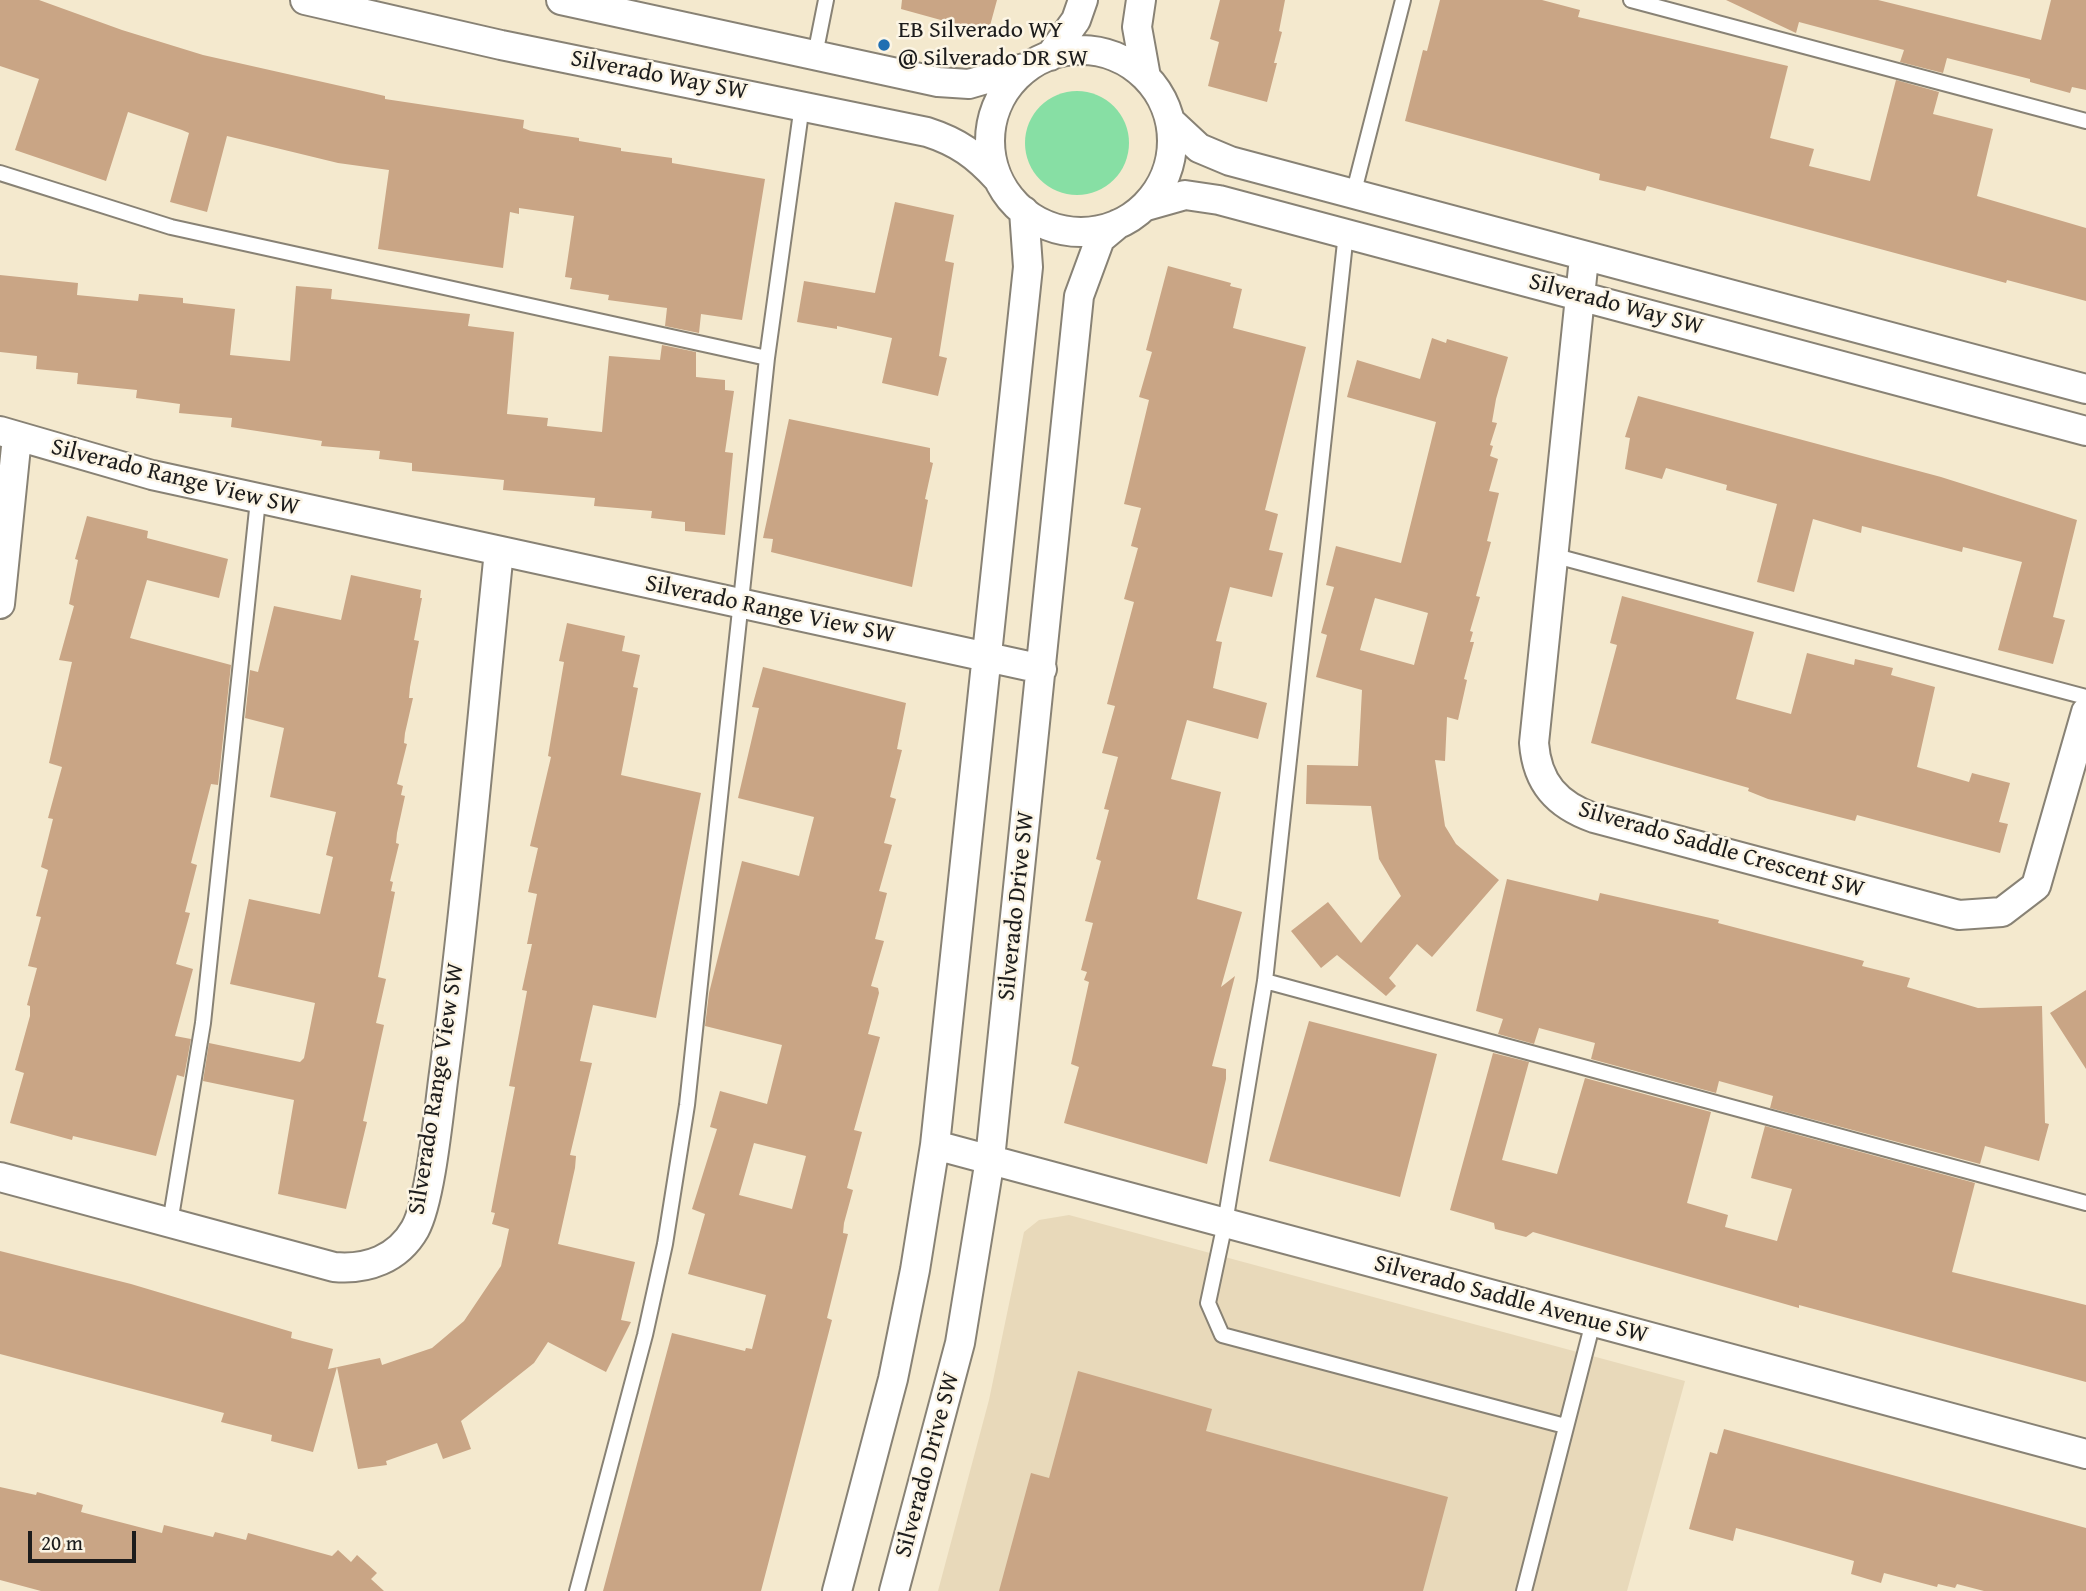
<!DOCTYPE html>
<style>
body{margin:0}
#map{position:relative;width:2086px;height:1591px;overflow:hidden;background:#f4e9ce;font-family:"Gentium Book Plus",serif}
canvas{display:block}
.scale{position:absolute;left:28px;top:1531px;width:108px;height:32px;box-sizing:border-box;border:4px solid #1c1c1c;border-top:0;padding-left:9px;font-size:21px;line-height:24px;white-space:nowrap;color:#1c1c1c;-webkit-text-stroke:5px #fcf5e5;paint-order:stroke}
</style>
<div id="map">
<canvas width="2086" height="1591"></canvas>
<div class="scale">20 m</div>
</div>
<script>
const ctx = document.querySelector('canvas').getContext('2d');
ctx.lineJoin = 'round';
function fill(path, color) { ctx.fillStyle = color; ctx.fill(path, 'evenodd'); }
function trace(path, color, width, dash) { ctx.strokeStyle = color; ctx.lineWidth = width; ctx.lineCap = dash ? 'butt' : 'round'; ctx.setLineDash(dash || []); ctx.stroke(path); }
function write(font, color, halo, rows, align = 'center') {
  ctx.font = font + ' "Gentium Book Plus",serif'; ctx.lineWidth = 5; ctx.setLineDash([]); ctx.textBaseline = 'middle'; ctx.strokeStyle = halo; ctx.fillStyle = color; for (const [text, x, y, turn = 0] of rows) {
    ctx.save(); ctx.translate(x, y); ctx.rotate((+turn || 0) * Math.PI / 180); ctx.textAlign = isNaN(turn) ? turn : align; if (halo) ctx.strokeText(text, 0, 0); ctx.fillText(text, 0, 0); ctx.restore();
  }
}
fill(new Path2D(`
 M1069,1215L1685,1381L1627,1591H938L989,1400L1024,1232L1039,1220Z`), '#e8d9ba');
fill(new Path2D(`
 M1025 143a52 52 0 1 1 104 0a52 52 0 1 1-104 0Z`), '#87dfa4');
fill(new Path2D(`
 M0,0H39L122,30L203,55L385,96V99L524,120L523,128L531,131L579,138V141L621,148V151L672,158V163L765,179L742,320L701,314L699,333L665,326L667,308L608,300L609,295L570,289L572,278L565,277L574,216L519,208V214L510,212L503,268L378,249L389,170L338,163L227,136L207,212L170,202L189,133L182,130L128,112L106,181L15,150L39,79L0,66Z
 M902,0H997L988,33L901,9Z
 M1220,0H1285L1279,31L1282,32L1274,63H1277L1267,102L1208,86L1219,42L1210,39Z
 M1440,0H1542L1580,10L1578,17L1788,66L1770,138L1814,149L1809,166L1870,181L1896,80L1939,92L1933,114L1993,129L1977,196L2086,228V301L2007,280L2006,283L1647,186L1645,191L1599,180L1600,174L1405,121L1423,50L1427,51Z
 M1726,0H1878L2041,40L2051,0H2086V90L2072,87L2070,93L2030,82V79L1947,58L1943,73L1900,62L1904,50L1799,22L1796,33Z
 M895,202L954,215L945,261L954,263L939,356L947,358L938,396L882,383L892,338L837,326V329L797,322L804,281L875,293Z
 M1168,266L1231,283L1230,286L1242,289L1233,328L1306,347L1265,510L1278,514L1269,550L1283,553L1272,597L1230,587L1216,641L1222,642L1213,688L1267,703L1258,739L1187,720L1171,779L1221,792L1197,899L1242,912L1221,987L1235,976L1212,1066L1226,1069V1079L1207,1164L1064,1123L1079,1067L1071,1064L1089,982L1084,980L1087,972L1081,970L1093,923L1085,921L1101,861L1096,859L1109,810L1104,809L1118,757L1102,753L1115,706L1107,704L1134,602L1124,599L1138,548L1131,546L1141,508L1124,504L1149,400L1139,397L1152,352L1146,350Z
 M0,275L78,283L77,295L138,301L139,294L183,298V303L235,309L230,355L290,361L296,286L332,289L331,299L470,314L468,326L514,332L507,414L548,418L547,426L602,432L609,356L660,360L662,345L696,352V377L725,380V390L734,391L725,452L733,453L725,535L685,531V522L651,518L652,511L594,506L595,498L503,490L504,480L412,471V463L379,459L380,451L321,446L322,441L231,427L232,418L179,413L180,404L136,398L137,390L77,384L78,373L36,369L37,356L0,352Z
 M1432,338L1446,343L1447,339L1508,357L1496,399L1492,422L1497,423L1490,445L1493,446L1490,456L1498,459L1489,491L1499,493L1487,541L1491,542L1476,596L1480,597L1470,631L1473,632L1470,642H1474L1464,679L1467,680L1458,720L1447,717L1445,761L1435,760L1445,826L1456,844L1499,880L1432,957L1417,944L1389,978L1396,986L1386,996L1337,955L1321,968L1291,931L1328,902L1361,943L1401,896L1379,859L1371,806L1306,804L1307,765L1358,766L1362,690L1316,677L1327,635L1321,633L1334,587L1326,585L1336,546L1401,563L1436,422L1347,397L1357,360L1420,379ZM1375,598L1428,613L1414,665L1360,650Z
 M1638,396L1941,477L2077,520L2053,617L2065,620L2053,664L1998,650L2022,562L1963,547L1962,552L1862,526L1861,533L1813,519L1794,592L1757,582L1777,504L1726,490L1727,485L1666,468L1662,479L1625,469L1630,438L1625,437Z
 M789,419L930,448V462L933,463L925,499L928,500L912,587L771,552L773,539L763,538Z
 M87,516L148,531L147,538L228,559L219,598L147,580L130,638L231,665L218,785L211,784L191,863L197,865L185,912L190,913L176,964L193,969L175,1036L191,1039L184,1077L177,1075L156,1156L73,1136L72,1140L10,1123L24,1073L15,1070L30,1016V1006L27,1005L37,968L28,966L41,917L36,916L48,870L41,867L53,819L48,818L62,767L49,763L72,662L59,660L74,606L69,604L78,560L75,559Z
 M351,575L421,590L420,598H422L414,640L419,641L410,687L409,698H413L405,733L404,743L407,744L397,784L403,786L401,795L405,796L397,833L396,843L399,844L390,881L393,882L391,891L395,892L378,977L386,979L376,1023L384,1025L363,1121L367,1122L346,1209L278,1194L294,1100L203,1081L209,1043L300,1062L304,1058L315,1003L230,984L249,899L320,914L333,857L326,855L336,812L270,797L284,728L245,718L250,670L258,672L274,606L341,620Z
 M1622,596L1754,632L1736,699L1791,714L1807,653L1854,665L1855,659L1893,668L1891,675L1935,687L1917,767L1969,782L1972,773L2010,783L1999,822L2008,824L2000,853L1857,815L1855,821L1768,799L1748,791L1749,788L1591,743L1617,645L1610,643Z
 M567,623L625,636L622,651L640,655L633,687L638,688L621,775L701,793L656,1018L593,1005L580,1061L592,1063L570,1155L576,1156L575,1168L558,1244L635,1262L621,1320L631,1322L606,1372L548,1342L534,1363L461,1421L471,1449L443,1459L437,1443L386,1461L387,1465L358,1469L337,1367L313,1452L271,1441L272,1435L221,1422L224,1413L0,1354V1251L131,1284L292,1332L291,1338L333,1349L328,1369L380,1358L382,1365L432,1348L464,1321L501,1266L509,1229L492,1224L495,1213L491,1212L515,1087L509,1086L527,991L522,990L532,944H527L537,894L528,892L538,848L530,846L551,757L548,756L564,662L559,661Z
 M763,667L906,703L897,749L902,750L890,797L896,799L884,843L892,845L879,891L887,893L875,939L884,941L871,986L878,988L879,993L868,1034L880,1037L854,1130L862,1132L847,1188L853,1190L844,1223L843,1233L848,1234L827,1318L832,1320L761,1591H603L672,1333L745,1351L746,1348L752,1349L766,1295L688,1274L705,1214L692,1209L717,1129L710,1127L720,1091L767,1104L782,1045L705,1026L709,993L742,861L799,876L814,817L738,798L759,708L752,707ZM754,1143L806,1156L792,1209L739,1195Z
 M1507,879L1598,901L1600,893L1719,920L1718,923L1864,961L1862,966L1910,978L1907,987L1978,1008L2042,1006L2045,1123L2049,1124L2039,1161L1985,1146L1980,1164L1770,1108L1773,1096L1719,1081L1716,1093L1591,1059L1595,1043L1539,1028L1534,1044L1498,1034L1503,1019L1476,1011Z
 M2086,990V1069L2050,1013Z
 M1309,1021L1437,1054L1400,1197L1269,1161Z
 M1493,1053L1529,1062L1502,1160L1557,1174L1585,1078L1711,1112L1687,1203L1728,1215L1725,1227L1777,1241L1792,1189L1751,1178L1765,1126L1975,1183L1952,1272L2086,1305V1382L1799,1305V1308L1533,1232L1526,1237L1495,1229L1494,1223L1450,1210Z
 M1078,1371L1212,1409L1206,1431L1448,1497L1423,1591H999L1031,1473L1049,1478Z
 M1724,1429L2086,1528V1591H1984L1957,1584L1955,1588L1938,1584L1937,1587L1884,1573L1881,1583L1851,1574L1854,1561L1773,1538L1736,1528L1733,1541L1689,1529L1710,1452L1717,1454Z
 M0,1487L36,1495L37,1492L83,1505L81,1512L162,1533L164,1525L213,1537L215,1532L246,1540L248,1533L332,1556L338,1550L351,1562L357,1555L377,1573L371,1579L384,1591H41L0,1580Z`), '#c9a585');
const service = new Path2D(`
 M1631,0L2086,121
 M815,55L826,0
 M0,173L171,227L767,358
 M1353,195L1403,0
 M1346,233L1265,981L1225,1223L1208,1303L1222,1335L1565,1426
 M1552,555L2086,697
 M1265,981L2086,1203
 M170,1223L203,1023L258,500
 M577,1591L645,1335L665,1244L687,1105L767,358L802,105
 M1524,1591L1593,1322`);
const minor = new Path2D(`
 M305,0L501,45L927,132C958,142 976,155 998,179
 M561,0L938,82L969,84L1024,68
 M1141,0L1137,27L1146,77
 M990 141a91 91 0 1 1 182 0a91 91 0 1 1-182 0Z
 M1050,56L1076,20L1083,0
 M1170,121L1199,148L1230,161L2086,389
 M1146,206L1185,195L1219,200L2086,431
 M1584,258L1534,743C1537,783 1557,805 1594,818L1959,915L2002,912L2036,886L2086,712
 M0,431L152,475L1042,669
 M0,604L17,437
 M935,1145L2086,1454
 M0,1177L334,1267C367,1270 398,1259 415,1229C431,1200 439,1109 444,1073C467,899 481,725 499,551
 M837,1591L893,1379L915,1270L935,1145L1028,267L1024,211
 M894,1591L960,1343L990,1159L1079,296L1100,239L1118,224`);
trace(service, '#888275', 18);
trace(minor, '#888275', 32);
trace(service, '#fff', 14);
trace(minor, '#fff', 28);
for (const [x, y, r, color] of [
 [884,45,7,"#1f6fb2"]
]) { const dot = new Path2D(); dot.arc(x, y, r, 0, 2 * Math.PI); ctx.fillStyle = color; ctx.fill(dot); trace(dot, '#fcf5e5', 2.5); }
write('24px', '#1c1c1c', '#fcf5e5', [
 ["EB Silverado WY",898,31],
 ["@ Silverado DR SW",898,59]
], 'left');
write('24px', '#1c1c1c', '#fcf5e5', [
 ["Silverado Way SW",659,76,11],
 ["Silverado Way SW",1616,305,15],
 ["Silverado Range View SW",175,478,14],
 ["Silverado Range View SW",770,610,12],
 ["Silverado Saddle Crescent SW",1721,850,16],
 ["Silverado Drive SW",1017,906,-84],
 ["Silverado Range View SW",437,1089,-81],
 ["Silverado Saddle Avenue SW",1511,1300,15],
 ["Silverado Drive SW",928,1465,-75]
]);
</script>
